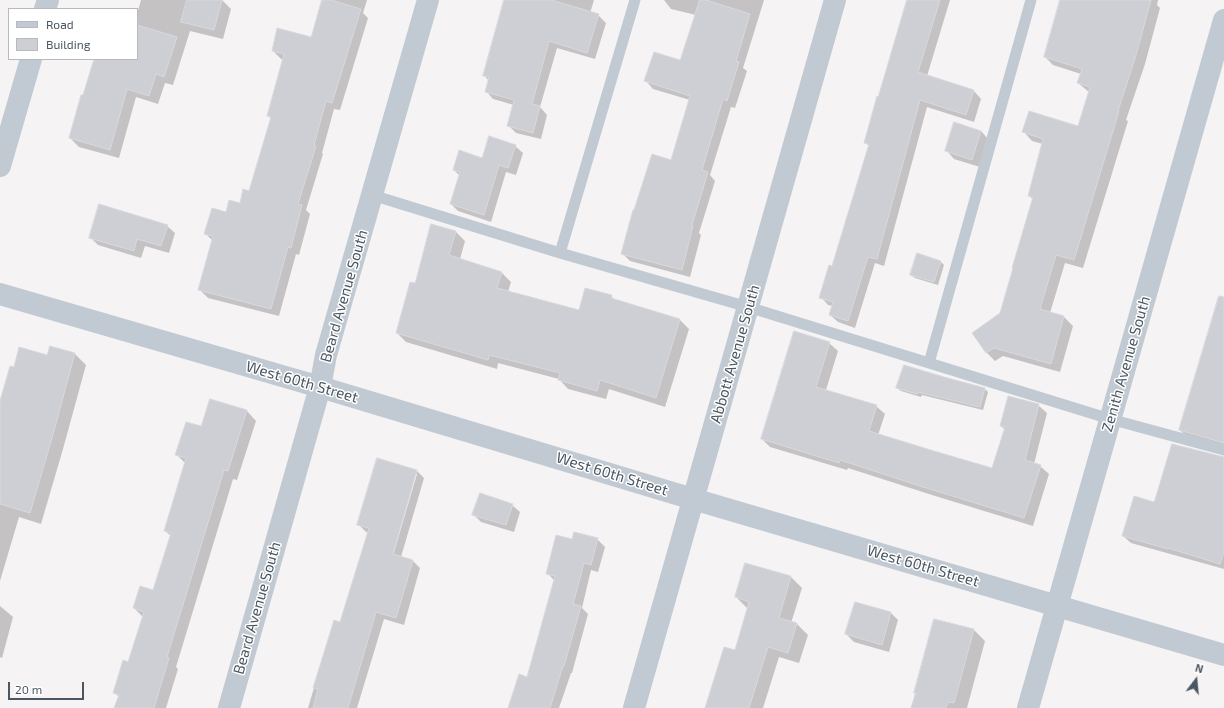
<!DOCTYPE html>
<style>
body{margin:0}
#map{position:relative;width:1224px;height:708px;overflow:hidden;background:#f5f3f3;font-family:"Exo 2",sans-serif}
canvas{display:block}
.legend{position:absolute;left:8px;top:8px;width:130px;height:52px;box-sizing:border-box;background:#fff;border:1px solid #b7bbc0;margin:0;padding:5px 7px;list-style:none;font-size:12px;color:#4a5661}
.legend li{display:flex;align-items:center;gap:8px;height:20px}
.legend b{width:20px;border:1px solid #b7bbc0}
.north{position:absolute;left:1176px;top:660px;width:40px;height:40px;-webkit-text-stroke:3px #fff;paint-order:stroke;rotate:16deg;font-size:11px;font-weight:700;line-height:16px;text-align:center;color:#4a5661}
.north::after{content:'';display:block;margin:auto;width:14px;height:18px;background:#4a5661;clip-path:polygon(50% 0,100% 100%,50% 72%,0 100%)}
.scale{position:absolute;left:8px;top:682px;width:76px;height:18px;box-sizing:border-box;border:2px solid #4a5661;border-top:0;padding-left:5px;font-size:12px;line-height:14px;white-space:nowrap;color:#4a5661;-webkit-text-stroke:3px #fff;paint-order:stroke}
</style>
<div id="map">
<canvas width="1224" height="708"></canvas>
<ul class="legend">
<li><b style="height:5px;background:#c1cad2"></b>Road</li>
<li><b style="height:11px;background:#cdcfd5"></b>Building</li>
</ul>
<div class="north">N</div>
<div class="scale">20 m</div>
</div>
<script>
const ctx = document.querySelector('canvas').getContext('2d');
ctx.lineJoin = 'round';
function fill(path, color) { ctx.fillStyle = color; ctx.fill(path, 'evenodd'); }
function trace(path, color, width, dash) { ctx.strokeStyle = color; ctx.lineWidth = width; ctx.lineCap = dash ? 'butt' : 'round'; ctx.setLineDash(dash || []); ctx.stroke(path); }
function write(font, color, halo, rows, align = 'center') {
  ctx.font = font + ' "Exo 2",sans-serif'; ctx.lineWidth = 3; ctx.setLineDash([]); ctx.textBaseline = 'middle'; ctx.strokeStyle = halo; ctx.fillStyle = color; for (const [text, x, y, turn = 0] of rows) {
    ctx.save(); ctx.translate(x, y); ctx.rotate((+turn || 0) * Math.PI / 180); ctx.textAlign = isNaN(turn) ? turn : align; if (halo) ctx.strokeText(text, 0, 0); ctx.fillText(text, 0, 0); ctx.restore();
  }
}
fill(new Path2D(`
 M141,0H222L231,9L223,39L190,31L173,85L165,83L158,104L136,97L119,158L79,147L70,138L95,59H137V14Z
 M323,0H367L363,13L368,18L340,110L334,109L322,153L323,154L306,210L310,214L299,255L296,254L279,316L208,298L200,290L213,241L206,234L227,213L240,204L250,192L272,119L268,116L283,60L281,59L273,51L278,30L311,38Z
 M506,0H594L590,13L598,15L606,23L595,59L557,48L540,107L547,115L541,139L516,133L508,125L514,105L493,99L486,91L489,81L484,75Z
 M664,0H764L743,68L747,71L735,108L731,107L710,175L715,181L699,233L701,235L690,277L630,261L623,254L672,162L690,100L653,89L646,81L681,62L696,15L671,9Z
 M908,0H950L927,76L974,91L981,99L974,122L927,107L884,266L875,263L855,328L838,322L830,315L833,306L828,305L821,297L833,267L870,147L865,142Z
 M1074,0H1158L1157,5L1160,8L1145,64L1126,120L1128,121L1083,268L1065,263L1050,313L1064,317L1073,326L1060,372L1003,356L995,361L987,353L1001,313L1033,200L1029,195L1043,144L1032,141L1024,132L1078,127L1089,92L1078,83L1081,74L1053,65L1045,57Z
 M981,131L988,139L980,167L954,159L947,151Z
 M515,146L523,153L516,175L506,172L491,222L458,211L451,204L460,176L454,170Z
 M167,226L175,233L169,253L145,246L141,258L98,245L90,237Z
 M456,232L465,241L460,259L502,273L511,282L508,292L580,311L611,296L615,300L680,320L689,329L665,407L609,389L606,399L568,389L559,379L498,363L497,369L406,342L397,333L416,284Z
 M940,261L944,265L938,285L915,278L911,275Z
 M1224,298V443L1223,448L1189,439L1180,430Z
 M829,343L838,351L826,390L876,406L885,414L878,435L992,469L1005,430L1001,426L1038,405L1047,413L1034,464L1040,466L1049,474L1033,526L932,495L848,468L847,470L770,447L762,439Z
 M50,347L75,354L86,365L63,449L41,524L19,517L0,581V404L15,368L48,356Z
 M897,388H984L988,392L983,410L922,395L921,397L901,391Z
 M247,411L256,421L237,480L233,479L176,667L178,669L166,708H116L119,697L114,692L129,663L143,617L134,608L153,592L171,536L165,531L185,463L176,454L202,428Z
 M378,459L417,471L424,478L401,557L413,561L420,568L404,625L384,619L357,708H308L334,621L341,623L368,533L366,532L358,524ZM415,474H417L392,559L390,558Z
 M1224,459V569L1131,543L1123,536L1154,503Z
 M512,505L520,512L514,532L481,522L474,515Z
 M597,539L605,547L598,572L591,570L582,608L588,614L572,673H571L559,708H510L528,678L555,581L548,574L573,541Z
 M791,577L802,588L791,623L797,624L808,635L799,663L779,657L763,708H706L735,651L748,609L736,597Z
 M0,606L13,617L2,658L0,657Z
 M891,613L898,620L889,652L854,642L846,634Z
 M935,620L974,630L985,641L967,708H911Z`), '#0003');
const building = new Path2D(`
 M187,0H222L214,30L181,22Z
 M322,0H331L361,9L332,103L326,101L314,145L316,146L298,204L302,205L291,248L288,247L271,309L198,290L213,236L204,234L212,208L226,212L229,200L240,203L243,189L249,191L271,117L267,116L284,54L272,51L277,28L311,37Z
 M504,0H551L599,14L587,53L549,41L532,104L540,106L533,133L507,126L514,100L485,92L489,77L483,76Z
 M700,0H706L750,14L736,61L739,62L727,101L723,99L702,170L708,172L692,225L693,226L682,270L621,254L633,210H634L652,154L671,160L690,96L644,81L654,52L680,60Z
 M907,0H940L918,72L974,90L966,115L920,100L877,259L868,257L848,321L829,315L833,302L819,298L829,265L832,266L869,144L864,143L877,96L878,97Z
 M1060,0H1151L1136,55L1118,111H1119L1074,260L1056,255L1040,309L1064,316L1051,364L994,348L986,353L972,333L1000,313L1013,268H1012L1033,197L1028,196L1043,139L1022,132L1029,111L1078,126L1090,87L1077,83L1082,69L1044,57Z
 M137,25L177,37L164,77L156,74L149,96L127,89L110,150L69,138L81,95H83L94,59H137Z
 M954,122L981,131L972,160L945,151Z
 M489,136L516,145L508,168L499,165L484,215L450,204L460,172L453,170L459,150L482,158Z
 M99,204L168,225L161,246L137,239L134,251L89,238Z
 M431,224L456,231L449,255L502,272L497,288L579,310L585,288L612,295L611,298L680,319L656,398L600,380L597,391L558,380L560,373L489,355L488,360L396,333L410,282L415,283Z
 M917,253L941,261L934,282L910,275Z
 M1219,296L1224,297V443L1179,430Z
 M794,331L830,342L816,387L877,405L869,431L934,451L992,468L1005,427L1000,426L1008,396L1039,404L1025,460L1041,465L1024,518L923,487L840,460L839,463L761,439Z
 M50,346L75,353L52,438L30,513L0,504V401L10,366L14,367L19,347L47,355Z
 M904,365L944,377L985,388L980,407L918,392L917,394L896,388Z
 M210,399L247,410L228,471L224,470L167,657L169,658L154,708H114L119,695L113,693L123,660L128,662L144,612L133,608L140,586L153,590L171,533L164,531L186,458L175,455L186,422L201,426Z
 M1172,444L1224,457V552L1220,564L1168,548V549L1122,536L1134,496L1154,502Z
 M377,458L417,470L393,554L413,560L396,618L376,612L348,708H313L318,689L313,688L334,620L340,622L369,528L357,525Z
 M480,493L513,504L506,525L472,515Z
 M574,532L598,538L591,565L584,563L573,604L581,606L564,666H563L550,708H508L519,674L527,677L555,576L546,574L556,535L572,539Z
 M745,563L791,576L779,618L797,623L788,653L768,647L749,708H705L724,647L735,650L749,602L735,597Z
 M855,602L891,612L882,645L845,634Z
 M934,619L974,629L954,703L948,702L946,708H911L916,693H914Z`);
fill(building, '#cdcfd5');
trace(building, '#d7d9de', 1);
trace(new Path2D(`
 M372,195L560,253L748,307L1110,419L1224,450
 M560,253L635,0
 M929,363L1031,0`), '#c1cad2', 11);
trace(new Path2D(`
 M45,9L48,0
 M0,166L31,59
 M229,708L320,387L326,355L428,0
 M634,708L835,0
 M1028,708L1224,20`), '#c1cad2', 22);
trace(new Path2D(`
 M0,294L320,387L693,499L1224,655`), '#c1cad2', 22);
write('15px', '#4a5661', '#fff', [
 ["Beard Avenue South",344,296,-74],
 ["Abbott Avenue South",735,354,-74],
 ["Zenith Avenue South",1126,364,-74],
 ["West 60th Street",302,382,16],
 ["West 60th Street",612,474,17],
 ["West 60th Street",923,566,16],
 ["Beard Avenue South",257,608,-74]
]);
</script>
